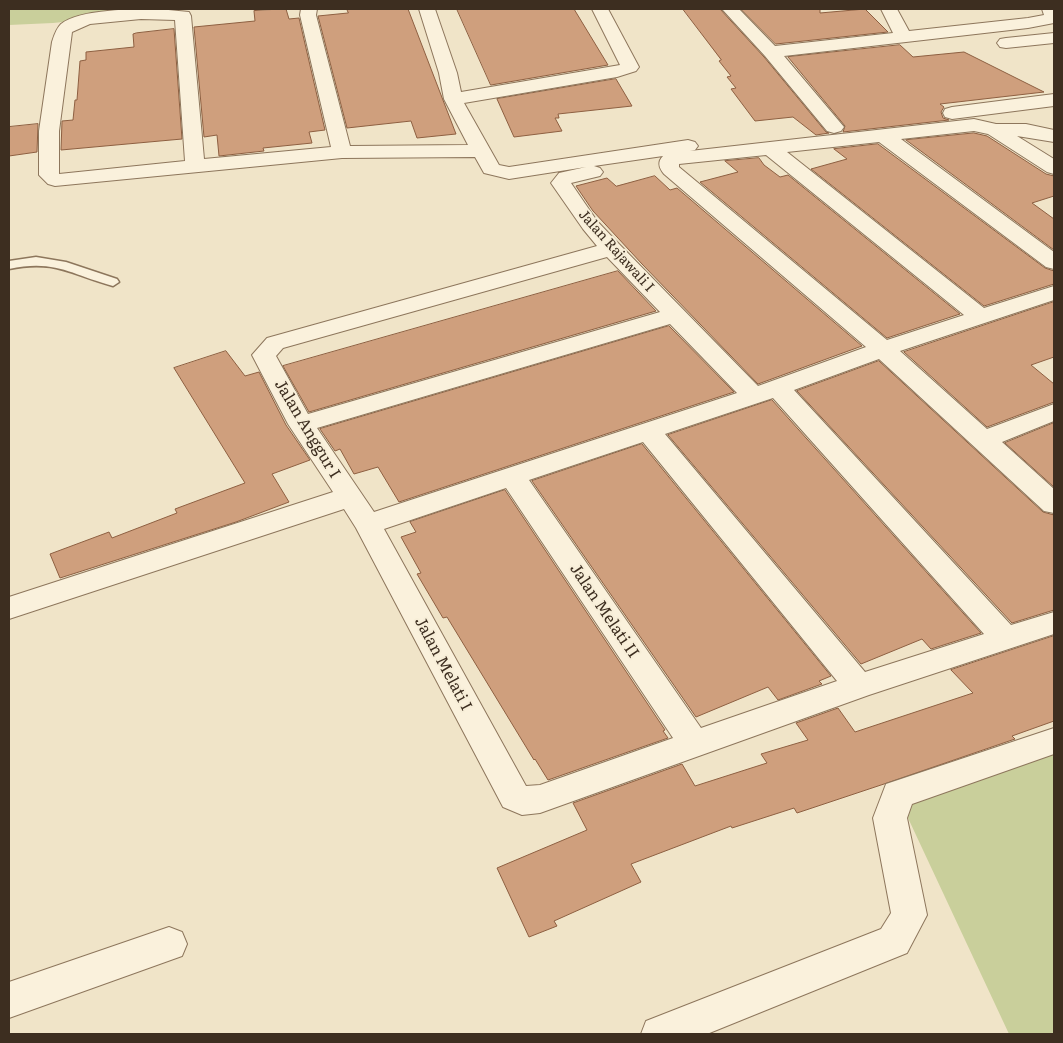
<!DOCTYPE html>
<style>
body{margin:0}
#map{position:relative;width:1063px;height:1043px;overflow:hidden;background:#f0e4c8;font-family:Literata,serif}
canvas{display:block}
.frame{position:absolute;inset:0;border:10px solid #3d2e20;pointer-events:none}
</style>
<div id="map">
<canvas width="1063" height="1043"></canvas>
<div class="frame"></div>
</div>
<script>
const ctx = document.querySelector('canvas').getContext('2d');
ctx.lineJoin = 'round';
function fill(path, color) { ctx.fillStyle = color; ctx.fill(path, 'evenodd'); }
function trace(path, color, width, dash) { ctx.strokeStyle = color; ctx.lineWidth = width; ctx.lineCap = dash ? 'butt' : 'round'; ctx.setLineDash(dash || []); ctx.stroke(path); }
function write(font, color, halo, rows, align = 'center') {
  ctx.font = font + ' Literata,serif'; ctx.lineWidth = 4; ctx.setLineDash([]); ctx.textBaseline = 'middle'; ctx.strokeStyle = halo; ctx.fillStyle = color; for (const [text, x, y, turn = 0] of rows) {
    ctx.save(); ctx.translate(x, y); ctx.rotate((+turn || 0) * Math.PI / 180); ctx.textAlign = isNaN(turn) ? turn : align; if (halo) ctx.strokeText(text, 0, 0); ctx.fillText(text, 0, 0); ctx.restore();
  }
}
fill(new Path2D(`
 M9,9H188L53,23L9,25Z
 M1054,752V1034H1009L901,803Z`), '#c9cf9b');
const building = new Path2D(`
 M286,9L289,19L299,18L325,130L309,132L312,143L263,148L264,151L219,156L217,135L204,137L194,27L255,21L254,11Z
 M347,9H408L456,134L417,138L411,121L347,128L318,16L348,13Z
 M457,9H574L608,65L491,85Z
 M683,9H720L764,57L826,132L829,133L816,135L793,117L755,121L731,89L736,88L727,77L731,76L719,61L721,60Z
 M741,9H820V13L865,9L888,32L776,44Z
 M174,29L182,139L61,150L62,121L73,120L75,100H77L80,61L86,60V52L134,47L133,34L136,33Z
 M900,45L913,57L964,52L1044,92L940,104L944,107L941,112L943,118L949,120L843,132L845,126L788,57Z
 M616,79L632,106L558,114L559,118H555L562,131L514,137L497,99Z
 M38,124L37,152L9,156V127Z
 M974,133L987,136L1046,174L1054,176V196L1032,203L1054,219V250L906,140Z
 M878,144L1045,268L1054,271V284L984,306L811,169L847,159L834,149Z
 M759,158L764,165L780,177L788,175L960,314L887,338L700,182L738,172L725,161Z
 M655,176L670,190L677,188L862,346L758,384L642,264L593,211L576,186L607,178L616,186Z
 M618,271L656,311L309,412L283,366Z
 M1054,302V357L1031,365L1054,384V402L987,427L904,352Z
 M669,326L734,392L399,502L378,467L354,474L340,449L335,451L320,429Z
 M226,351L245,376L259,372L286,425L310,460L272,474L289,502L236,522L60,578L50,554L109,532L112,538L177,513L175,509L245,483L174,368Z
 M879,361L1043,512L1054,515V610L1012,623L797,391Z
 M772,400L981,633L931,649L922,639L861,664L668,435Z
 M1054,423V487L1005,443Z
 M642,444L831,676L819,681L822,684L778,700L768,687L696,717L532,481Z
 M505,490L665,730L663,731L668,738L548,780L535,759L534,760L447,617L443,618L417,574L421,573L401,537L416,532L410,522Z
 M1054,636V721L1012,736L1015,739L884,784L797,813L794,808L732,828L731,826L631,864L641,882L554,921L557,926L529,937L497,868L587,830L573,803L682,764L695,786L767,763L761,754L808,740L796,723L838,708L855,732L973,693L951,670Z`);
fill(building, '#cf9f7d');
trace(building, '#8d5f41', 1);
const lane = new Path2D(`
 M36,257L66,262L117,279L119,282L113,286C71,275 56,259 9,269V261Z`);
const street = new Path2D(`
 M158,9L189,12L191,16L204,159L331,147L300,15L301,9H317L316,15L350,146L468,145L444,99L439,73L419,9H435L457,73L461,92L620,65L592,9H608L639,67L636,71L617,77L464,103L499,165L509,167L688,140L695,142L698,146L695,150L690,151L974,119L996,124H1026L1054,130V142L1017,136L1054,159V174L1047,172L988,134L974,131L901,139L1054,252V269L1046,267L879,142L787,152L984,308L1054,286V300L900,351L987,429L1054,404V421L1002,442L1054,489V513L1044,511L879,359L794,390L1011,625L1054,612V634L869,695L540,813L522,815L503,807L356,528L344,509L9,619V597L333,492L288,424L252,355L267,338L597,246L583,229L551,183L559,173L586,167L509,179L484,173L475,157L342,158L55,186L48,184L39,175V131L52,42C54,36 56,29 61,24C80,9 134,9 158,9ZM141,19L175,20L185,161L59,174V131L72,32L90,24ZM766,155L964,315L887,340L679,167V164ZM663,156C657,162 659,168 664,174L866,347L758,386L619,244L597,221L571,183L600,176L603,172L600,168L594,166ZM607,257L660,312L308,414L276,356L283,348ZM670,324L737,393L374,512L317,428ZM773,398L984,634L865,672L665,434ZM643,442L837,681L701,728L529,480ZM506,488L673,738L540,785L526,786L384,529Z
 M722,9H739L775,46L893,33L881,9H897L909,31L1028,18L1044,15L1042,9H1054V23L1028,28L784,56L844,127L841,131L834,133L827,131L765,56Z
 M1054,33V43L1006,48L1000,47L997,43L1000,39L1006,38Z
 M1054,94V106L952,119L945,117L943,113L945,109L952,107Z
 M1054,728V754L912,804L907,818L927,915L907,953L707,1034H641L646,1021L881,929L891,913L873,818L886,784Z
 M169,927L182,932L187,944L182,956L9,1018V982Z`);
trace(lane, '#8d765c', 3);
trace(street, '#8d765c', 2);
fill(lane, '#faf1dc');
fill(street, '#faf1dc');
write('14px', '#3d2e20', '#f7eed8', [
 ["Jalan Rajawali I",616,251,48]
]);
write('16px', '#3d2e20', '#f7eed8', [
 ["Jalan Anggur I",307,429,59],
 ["Jalan Melati II",604,611,56],
 ["Jalan Melati I",443,664,62]
]);
</script>
